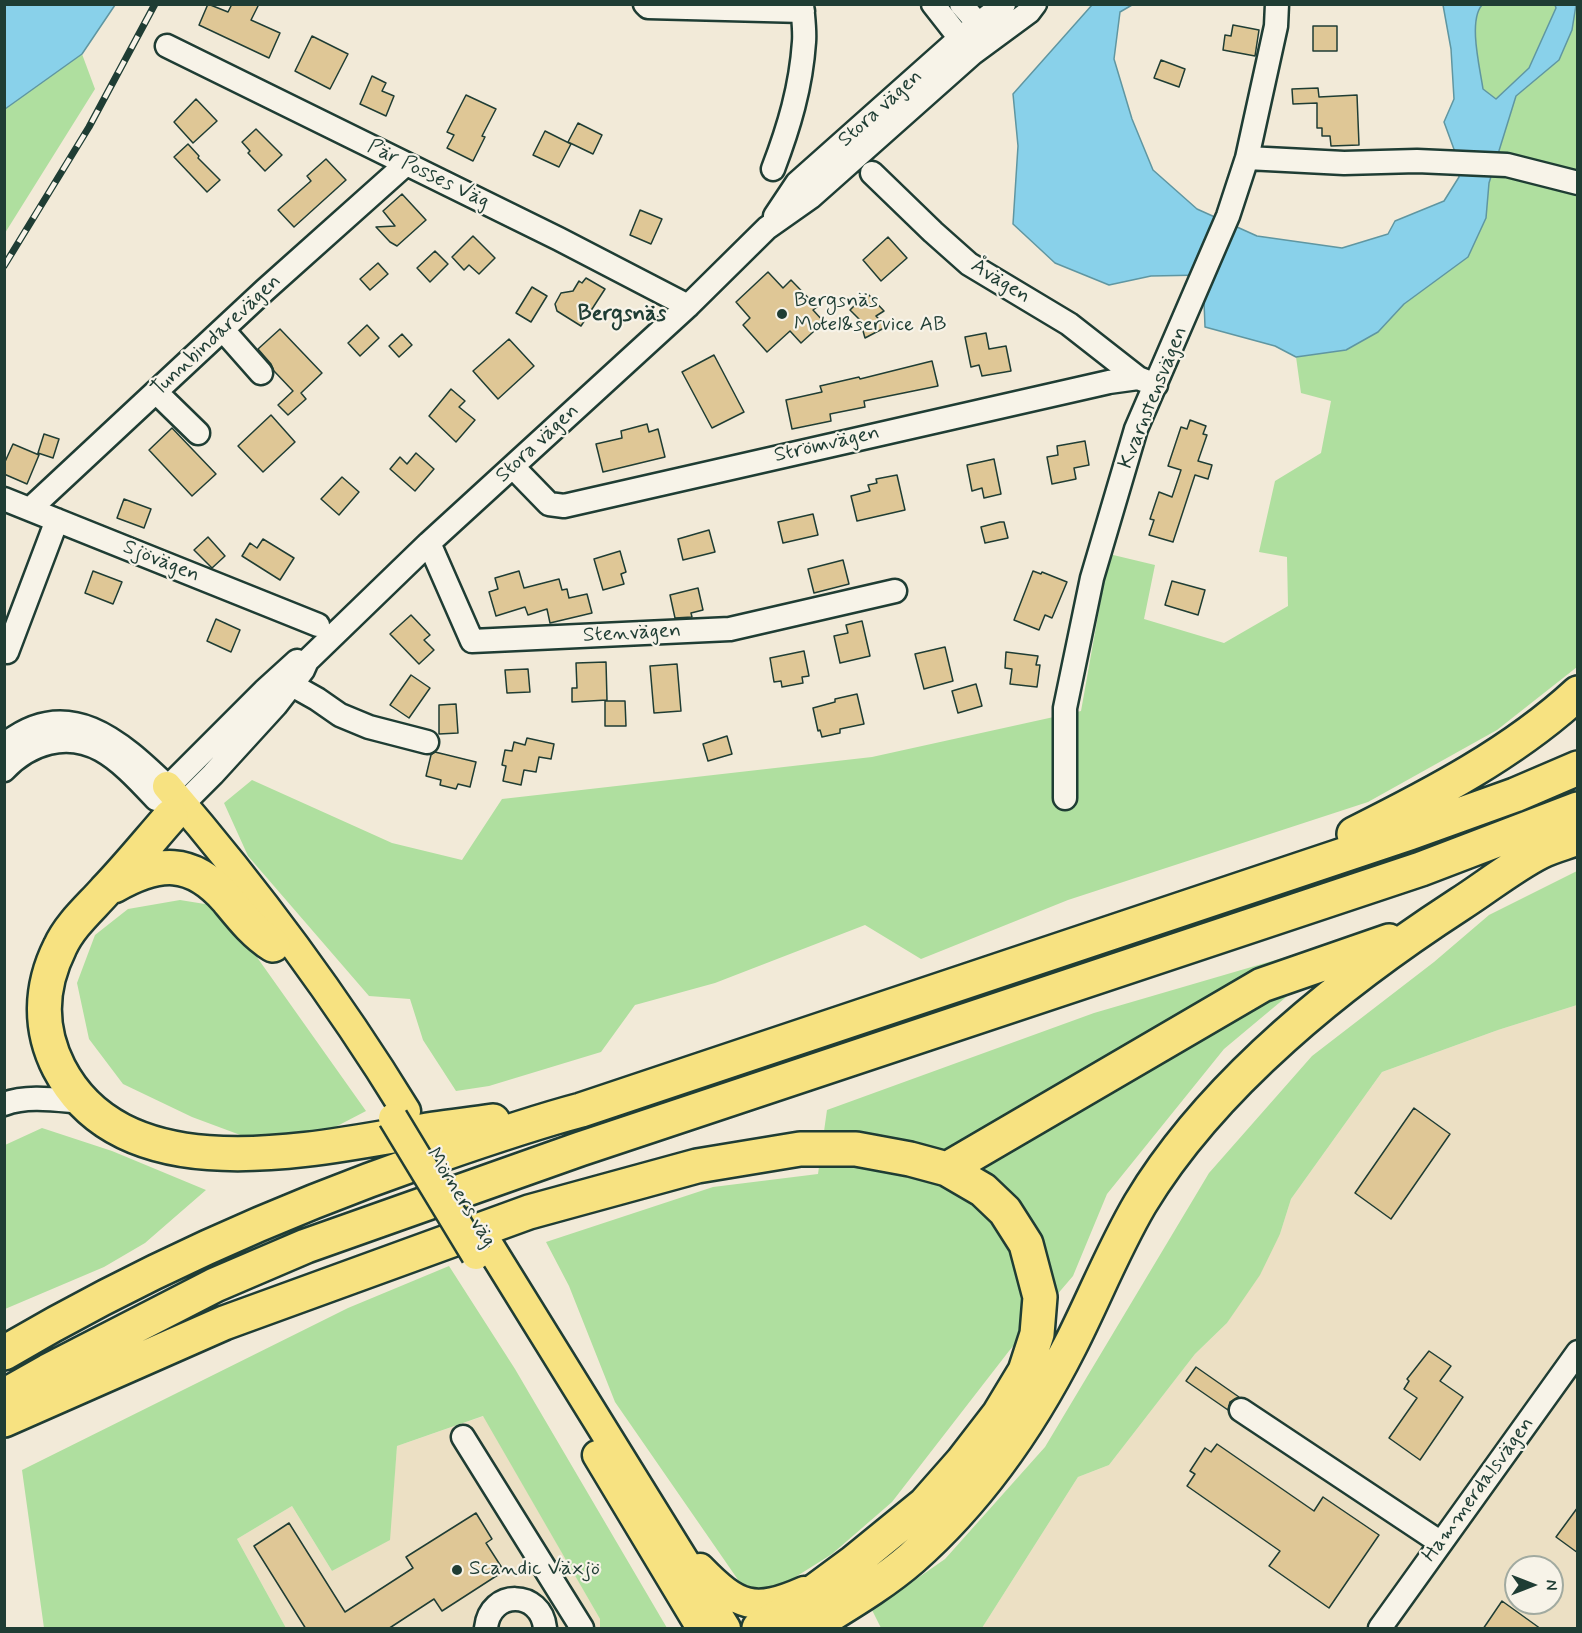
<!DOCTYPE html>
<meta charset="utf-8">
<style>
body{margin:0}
#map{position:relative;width:1582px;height:1633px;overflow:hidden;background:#f2ead8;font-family:Mynerve,sans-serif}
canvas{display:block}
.frame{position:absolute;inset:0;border:6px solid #1f3d34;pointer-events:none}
.north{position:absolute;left:1504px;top:1555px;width:60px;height:60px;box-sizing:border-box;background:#f7f3e8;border:2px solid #a1aaa0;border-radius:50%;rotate:90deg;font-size:16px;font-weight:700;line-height:24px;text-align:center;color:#1f3d34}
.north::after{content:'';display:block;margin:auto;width:21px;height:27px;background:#1f3d34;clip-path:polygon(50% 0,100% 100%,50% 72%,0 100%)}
</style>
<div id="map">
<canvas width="1582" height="1633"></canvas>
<div class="frame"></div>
<div class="north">N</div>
</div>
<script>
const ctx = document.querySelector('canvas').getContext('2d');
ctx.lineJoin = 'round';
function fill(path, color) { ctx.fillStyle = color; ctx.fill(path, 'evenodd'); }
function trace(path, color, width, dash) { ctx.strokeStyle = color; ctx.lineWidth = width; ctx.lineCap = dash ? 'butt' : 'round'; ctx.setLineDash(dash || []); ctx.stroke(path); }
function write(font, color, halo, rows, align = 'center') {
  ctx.font = font + ' Mynerve,sans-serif'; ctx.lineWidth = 4.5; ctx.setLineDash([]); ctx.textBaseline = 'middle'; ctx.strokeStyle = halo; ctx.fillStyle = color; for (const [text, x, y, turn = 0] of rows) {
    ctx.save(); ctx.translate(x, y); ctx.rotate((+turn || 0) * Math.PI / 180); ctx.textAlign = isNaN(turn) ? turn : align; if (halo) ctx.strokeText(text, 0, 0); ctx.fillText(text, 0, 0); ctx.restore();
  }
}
fill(new Path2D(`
 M1577,1005V1628H982L1078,1477L1109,1465L1195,1354L1227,1323L1280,1234L1291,1199L1382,1072L1498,1030ZM1516,1567H1552V1603H1516Z
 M484,1416L600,1619V1628H286L237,1539L292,1506L332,1571L389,1540L397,1446Z`), '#ece0c4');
fill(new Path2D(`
 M1482,4H1555L1556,8L1529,68L1496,99L1483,89C1480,69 1468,21 1482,4Z
 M1576,5L1577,667L1497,730L1368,802L1068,900L921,959L865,925L715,983L635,1005L601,1052L489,1086L456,1091L423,1040L410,999L369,996L248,856L224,803L252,780L392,843L462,860L502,799L872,757L1081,711L1109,554L1155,565L1144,619L1224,643L1288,606L1287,557L1259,552L1275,481L1321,453L1331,401L1301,393L1296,357L1346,350L1378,332L1404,304L1468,257L1486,218L1489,183L1516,96L1559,60Z
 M82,54L95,89L5,233V109Z
 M1577,871V1005L1498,1030L1382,1072L1291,1199L1280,1234L1260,1275L1227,1323L1195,1354L1109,1465L1078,1477L982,1628H881L872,1610L945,1559L1045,1447L1209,1173L1312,1056L1434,962L1489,915Z
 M180,900L211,905L254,953L366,1111L318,1136L282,1138L243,1136L192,1117L123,1084L89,1039L77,983L95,935L128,909Z
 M1296,954L1334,957L1224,1049L1107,1194L1073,1276L1009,1351L892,1502L832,1554L770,1593L743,1587L615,1402L569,1286L546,1242L713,1187L818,1174L827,1110L1094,1013Z
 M42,1128L112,1151L206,1190L145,1243L104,1267L5,1309V1145Z
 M449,1266L515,1369L667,1628H600V1619L483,1416L397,1446L390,1540L332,1571L292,1506L237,1539L286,1628H44L22,1470L348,1308Z`), '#afdf9f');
const water = new Path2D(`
 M4,5L5,4L115,5L82,54L5,109Z
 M1092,5H1132L1120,12L1114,59L1132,119L1153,170L1197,209L1257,236L1342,248L1388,234L1395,221L1444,201L1459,177L1455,152L1444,122L1454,99L1451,49L1443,5H1482C1468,21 1480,68 1483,89L1496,99L1529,68L1556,8L1555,5H1576L1572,30L1559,60L1516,96L1489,183L1486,218L1468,257L1404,304L1378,332L1346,350L1296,357L1275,346L1205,327L1203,275L1151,276L1109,285L1055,263L1013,224L1018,146L1013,94Z`);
fill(water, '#89d1ea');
trace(water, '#5f96a1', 1.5);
const building = new Path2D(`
 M208,4L228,12L232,4H259L251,20L280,33L269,58L199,25Z
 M1233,25L1259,30L1255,56L1223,50L1225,35L1231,36Z
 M1313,26H1337V51H1313Z
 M312,36L348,54L330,89L295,71Z
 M1161,60L1185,69L1179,87L1154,78Z
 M372,76L386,83L382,91L394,96L386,116L360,104Z
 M1318,88L1319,97L1357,95L1359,145L1331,146L1330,136H1322V128H1317V103L1293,104L1292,89Z
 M466,95L496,109L482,136L485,137L473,161L447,148L454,135L447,132Z
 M196,99L217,121L193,143L174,122Z
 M578,123L602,135L593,154L568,142Z
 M256,129L282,155L265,171L248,153L250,151L242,142Z
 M545,131L571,144L559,167L533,155Z
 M188,144L199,156L198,158L220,180L207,192L174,157Z
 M326,159L346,180L294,227L278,210L311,181L307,176Z
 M402,194L426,220L397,246L390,242L376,227L395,226L383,211Z
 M640,210L662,219L651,244L630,235Z
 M473,236L495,258L479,274L469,265L464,270L452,257Z
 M888,237L907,258L881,281L863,260Z
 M435,251L448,264L430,282L417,268Z
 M378,263L388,274L370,290L360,279Z
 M768,272L783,288L791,280L817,307L813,310L824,322L801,343L790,331L767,352L743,325L750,318L736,302Z
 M586,278L605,289L581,326L557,311L555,304L561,293L573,291L579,281L582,283Z
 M532,287L547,296L531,322L516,313Z
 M867,293L884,311L876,316L886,327L865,338L860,320L850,310Z
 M367,325L379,338L360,356L348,343Z
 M280,329L322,373L301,393L306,399L288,415L278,405L293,391L274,371L271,364L258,349Z
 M986,333L989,349L1006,346L1011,371L982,376L979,365L971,367L965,337Z
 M402,334L412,345L399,357L389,346Z
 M509,339L534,366L498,399L473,371Z
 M714,355L744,412L712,428L682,372Z
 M932,361L938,386L864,401L865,407L830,414L831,421L792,429L786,400L822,392L820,386L859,377L860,379Z
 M451,389L465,401L459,407L475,420L456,442L429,416Z
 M271,415L295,442L263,472L238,446Z
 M1190,420L1206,426L1203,434L1207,435L1198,461L1212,465L1208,479L1195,475L1173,542L1149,535L1154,520L1150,519L1159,492L1172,497L1181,470L1168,466L1181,427L1187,429Z
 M647,424L649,432L658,429L665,457L603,472L596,444L622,438L621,431Z
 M172,428L216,474L192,496L149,450Z
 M44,434L59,439L53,458L38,453Z
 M1085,441L1089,465L1074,468L1076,479L1052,484L1047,457L1058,455L1057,446Z
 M13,444L39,455L27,484L4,474V464Z
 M416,453L434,469L415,491L390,469L400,457L407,464Z
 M994,459L1001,494L984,498L982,488L972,491L967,465Z
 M897,475L905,510L857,521L851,496L870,491L868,485L877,483L876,479Z
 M342,477L359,492L339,515L321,499Z
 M124,499L151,509L144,528L117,518Z
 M813,514L818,535L783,543L778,522Z
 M1000,522H1004L1008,538L985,543L981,527Z
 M709,530L715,552L683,560L678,539Z
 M208,537L225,556L212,568L194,550Z
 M263,539L294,558L280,580L242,556L250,543L257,548Z
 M620,551L626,572L621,574L624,584L603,590L594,559Z
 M843,560L849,584L814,593L808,569Z
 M93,571L122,582L113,604L85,593Z
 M519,571L524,588L559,579L562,590L567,589L569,598L587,594L592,613L550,623L547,609L528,615L525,607L496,616L489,592L498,589L495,578Z
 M1033,571L1041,574L1042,572L1067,582L1052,618L1045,615L1039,630L1014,620Z
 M1172,581L1205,590L1198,615L1165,605Z
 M698,588L703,610L691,613L692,617L675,618L670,595Z
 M411,615L430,635L424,640L434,650L419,664L390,634Z
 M216,619L240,630L231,652L207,641Z
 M862,621L870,656L840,663L834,636L848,633L846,625Z
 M945,647L953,681L924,689L915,654Z
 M804,651L809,676L802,677L803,683L782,687L781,681L774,682L770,658Z
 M1006,652L1038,656L1036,665H1040L1037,687L1010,684L1012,669L1005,668Z
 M606,662L607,700L572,702V688H577L576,663Z
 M677,664L681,711L654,713L650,666Z
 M528,669L530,692L507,693L505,670Z
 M411,675L430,688L409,718L390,705Z
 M976,684L982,706L958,713L952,691Z
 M857,694L864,724L840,729V733L822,737L820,730L818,731L813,708L835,702V699Z
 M605,701H625L626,726H605Z
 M456,704L458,733L439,734V705Z
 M727,736L732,754L708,761L703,744Z
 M527,738L554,744L551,759L539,757L536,772L524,770L521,785L503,781L506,766L502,765L505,750L512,751L514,742L525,745Z
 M435,752L476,762L470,787L458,784L456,789L440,785L441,780L426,776L431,755Z
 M1414,1108L1450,1134L1391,1219L1355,1193Z
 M1429,1351L1451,1366L1440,1381L1463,1397L1420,1460L1389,1438L1417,1398L1404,1389L1409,1381L1407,1379Z
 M1196,1367L1239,1397L1230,1402L1228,1410L1186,1381Z
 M1217,1444L1314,1511L1323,1497L1379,1535L1329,1608L1269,1566L1280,1551L1187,1486L1195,1474L1190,1471L1205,1448L1211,1452Z
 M1578,1507V1553L1556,1537Z
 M476,1513L492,1539L486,1543L504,1571L442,1611L434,1599L388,1629H306L254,1546L289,1523L345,1612L413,1568L406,1557Z
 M1502,1601L1541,1629H1483Z`);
fill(building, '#dfc796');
trace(building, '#1f3d34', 1.5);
const minor = new Path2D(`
 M645,4L648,7L803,11
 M933,4L969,50
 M961,4L987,34
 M167,46L559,239L688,306
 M1247,158L1344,163L1417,161L1507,165L1578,183
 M773,169C789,127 801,87 804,42C805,30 803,17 802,4
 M872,173L933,232L969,264L1069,324L1138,378
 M775,216L797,183L960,38L1004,4
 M223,330L261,373
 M156,392L198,433
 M513,467L549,504L564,506L1109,382L1138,378L1156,385
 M4,499L318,625
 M30,509L265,290L406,164
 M429,543L472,641L730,629L895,591
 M7,652L57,520
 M292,685L317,699L340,715L369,727L427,742
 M4,745C68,693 120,741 167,786
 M4,770C29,743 67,731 101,750C121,761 140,782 156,799L264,691L297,661
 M1065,798V708L1092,578L1136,429L1228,216L1247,158L1276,26L1277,4
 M172,815L213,774L276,705L303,670L307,661L429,543L688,306L767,228L811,197L972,54L1029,12L1035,4
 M4,1104C28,1095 57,1100 82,1102
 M1241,1410L1441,1543
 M463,1437L582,1628
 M486,1628C490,1589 541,1590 545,1628
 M1380,1628L1578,1352`);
const major = new Path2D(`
 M167,786C255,888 336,997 406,1111
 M490,1247L726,1628
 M597,1455L701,1628
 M700,1568C738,1607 754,1613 804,1591`);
const highway = new Path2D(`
 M171,816C149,841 128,867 105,891C89,909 70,925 60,947C40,987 39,1029 59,1068C126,1197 322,1147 434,1129C454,1126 473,1124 493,1121
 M1354,834C1432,795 1513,753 1578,693
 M114,886C158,861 191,858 227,899C241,916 254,933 273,945
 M947,1169L1262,985L1389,941
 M4,1353C138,1274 279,1211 425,1160C477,1142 528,1124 581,1110L1409,833L1515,795L1578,768
 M4,1396L48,1371L215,1285L306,1246L580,1149L1421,869L1578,809
 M4,1420L224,1323L529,1212L697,1166L800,1149H856L910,1159L947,1169L983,1190L1005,1211L1026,1244L1040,1297L1037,1334L1025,1371L999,1414L962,1462L925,1504L854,1562L789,1610L759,1628
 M809,1628C844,1606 881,1585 912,1558C979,1499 1030,1425 1070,1346C1094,1299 1113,1250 1140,1204C1212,1084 1343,980 1460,904C1485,888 1514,865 1540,852C1552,846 1565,843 1578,838`);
trace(minor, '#1f3d34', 27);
trace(major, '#1f3d34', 33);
trace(highway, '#1f3d34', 38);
trace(minor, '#f7f3e8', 22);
trace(major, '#f7e281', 28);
trace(highway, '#f7e281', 33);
const rail = new Path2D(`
 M4,266L89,127L155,4`);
trace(rail, '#1f3d34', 7);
trace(rail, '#f7f3e8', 4.5, [14]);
const majorBridge = new Path2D(`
 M393,1118L476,1255`);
trace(majorBridge, '#1f3d34', 33, []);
trace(majorBridge, '#f7e281', 28);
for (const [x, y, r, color] of [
 [782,314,6,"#1f3d34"],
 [457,1570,6,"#1f3d34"]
]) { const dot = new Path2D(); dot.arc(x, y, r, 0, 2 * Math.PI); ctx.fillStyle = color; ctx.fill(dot); trace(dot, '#f7f3e8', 2); }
write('21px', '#1f3d34', '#f7f3e8', [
 ["Stora vägen",881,109,-42],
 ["Pär Posses Väg",428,175,26],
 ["Åvägen",1000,282,32],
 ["Tunnbindarevägen",217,336,-43],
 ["Kvarnstensvägen",1154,398,-68],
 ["Stora vägen",538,444,-43],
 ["Strömvägen",827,445,-13],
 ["Sjövägen",161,562,22],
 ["Stenvägen",632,634,-3],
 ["Mörners väg",460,1198,58],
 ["Hammerdalsvägen",1479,1490,-54]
]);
write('21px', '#1f3d34', '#f7f3e8', [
 ["Bergsnäs",794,302],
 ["Motel&service AB",794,326],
 ["Scandic Växjö",469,1570]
], 'left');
write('bold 22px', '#1f3d34', '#f7f3e8', [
 ["Bergsnäs",622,315]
]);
</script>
